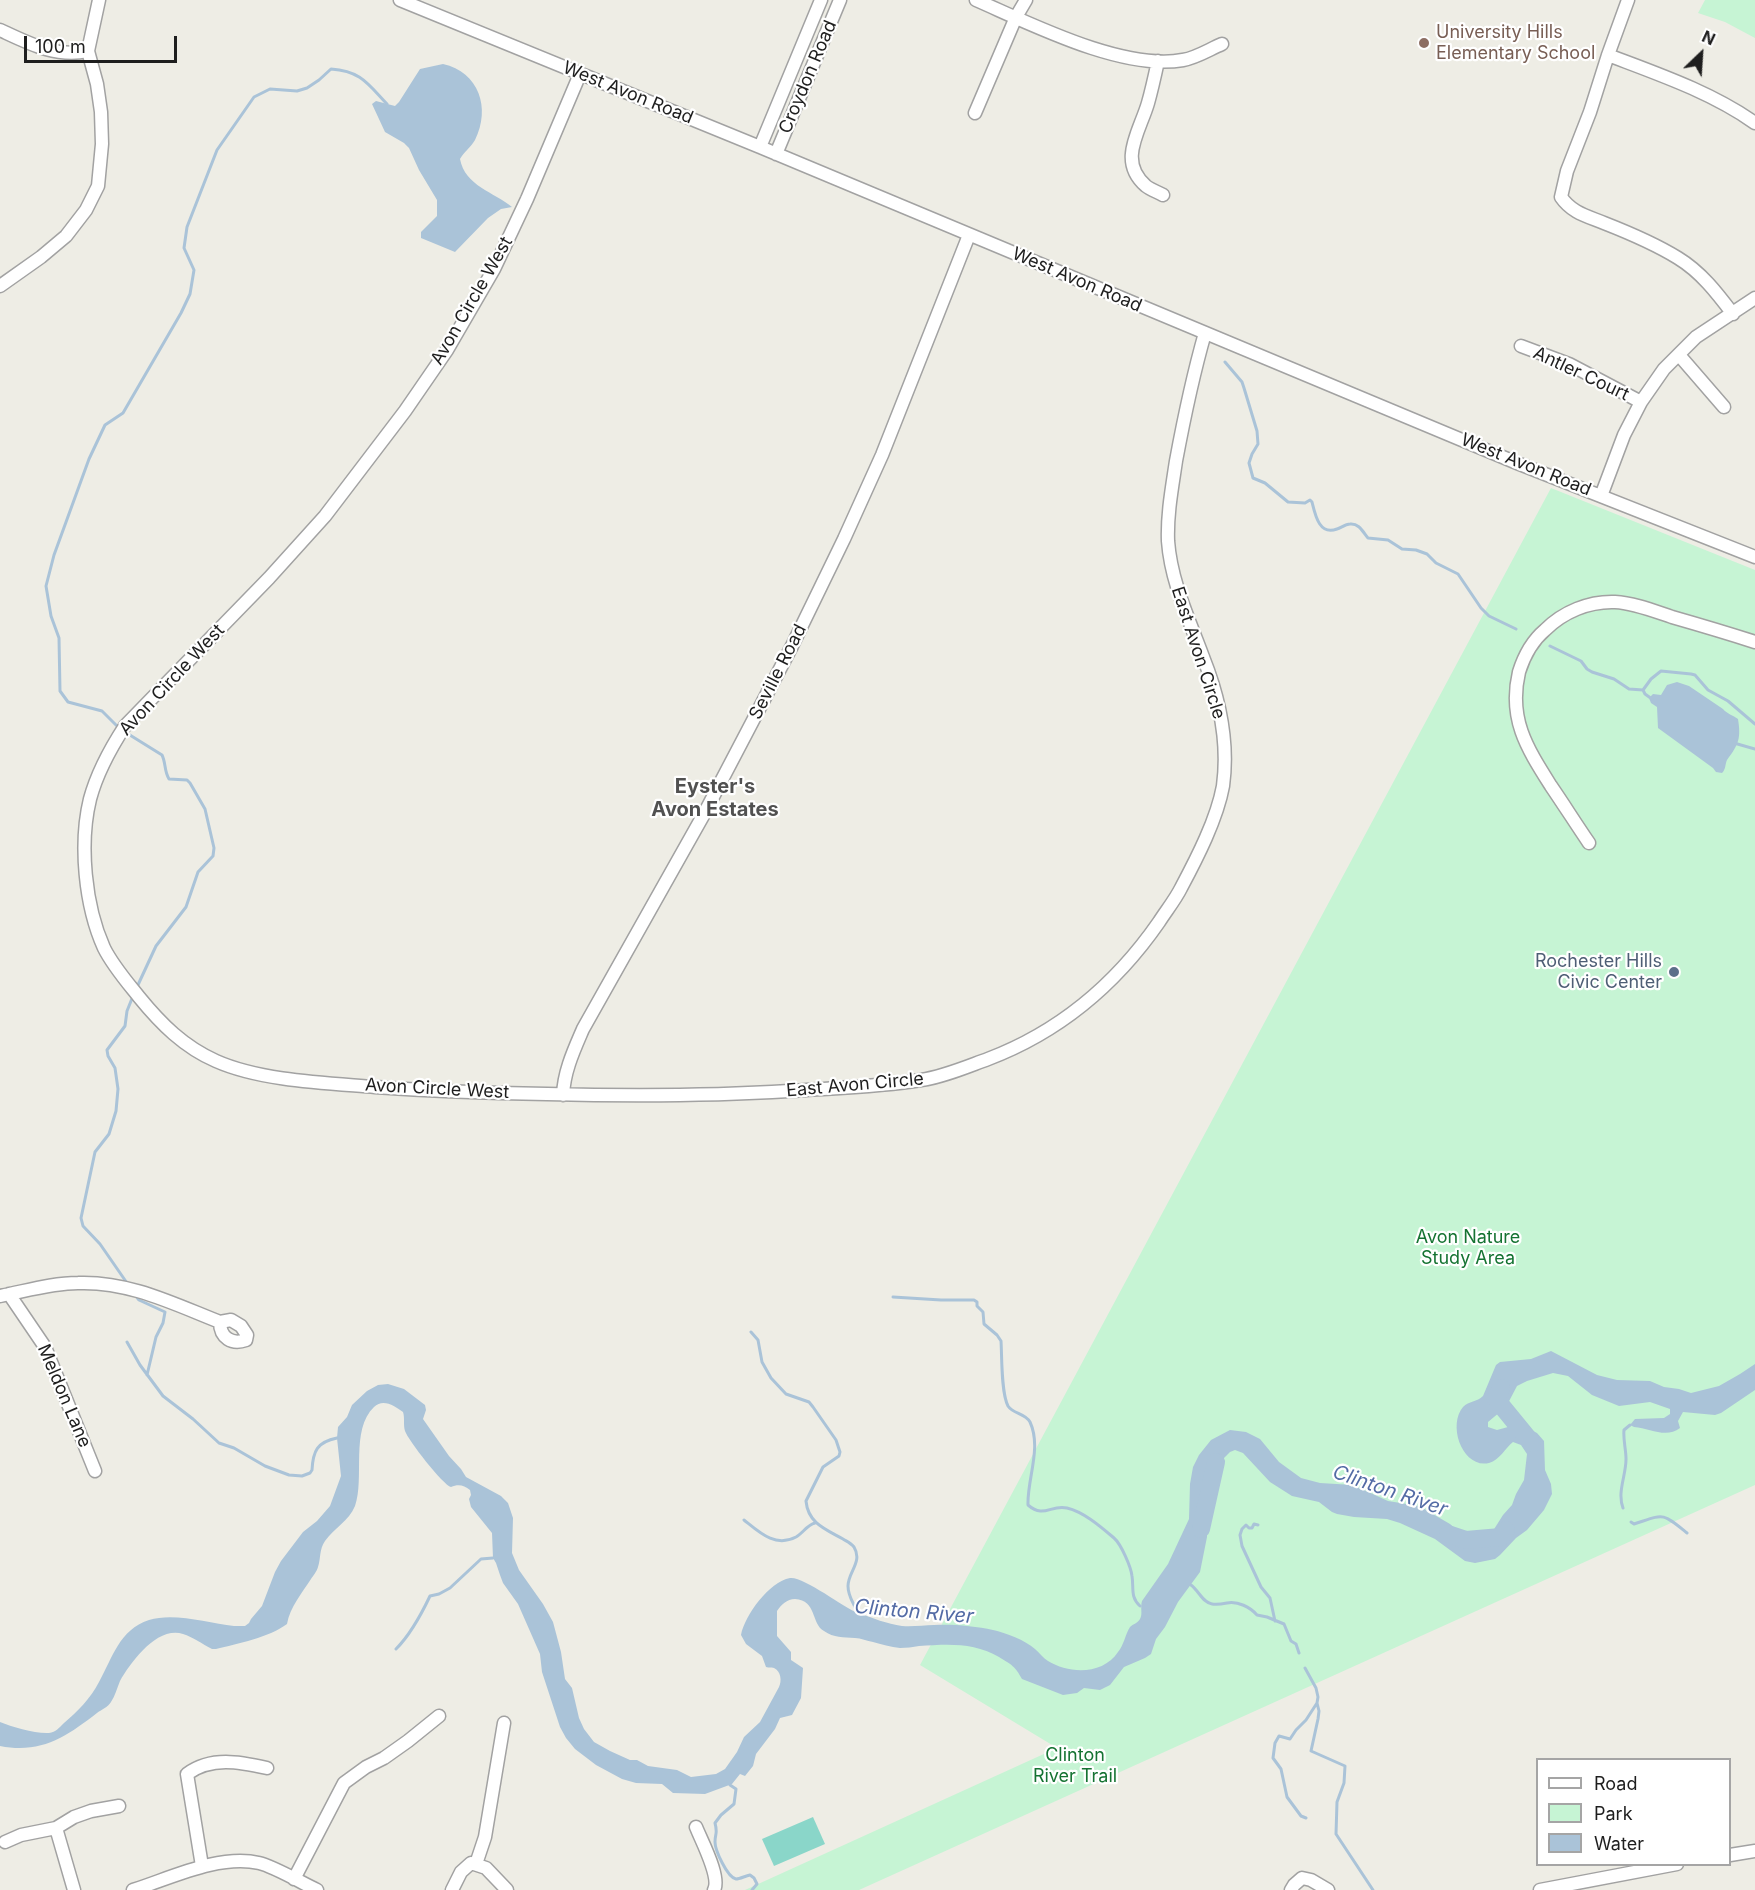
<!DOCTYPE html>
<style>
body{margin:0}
#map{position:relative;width:1755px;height:1890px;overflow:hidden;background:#eeede5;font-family:Inter,sans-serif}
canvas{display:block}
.legend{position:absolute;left:1536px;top:1758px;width:195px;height:108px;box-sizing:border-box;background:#fff;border:2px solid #a5a5a5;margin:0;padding:8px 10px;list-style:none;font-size:18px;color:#1e1e1e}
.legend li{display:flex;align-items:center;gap:12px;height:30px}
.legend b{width:30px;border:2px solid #a5a5a5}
.north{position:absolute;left:1671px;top:24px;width:60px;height:60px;-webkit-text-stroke:4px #fff;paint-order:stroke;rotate:25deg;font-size:16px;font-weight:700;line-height:24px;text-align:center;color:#1e1e1e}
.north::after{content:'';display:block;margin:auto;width:21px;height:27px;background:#1e1e1e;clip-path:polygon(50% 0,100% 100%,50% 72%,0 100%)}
.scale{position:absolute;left:24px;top:36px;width:153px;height:27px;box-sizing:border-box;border:3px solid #1e1e1e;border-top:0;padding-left:8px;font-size:18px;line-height:21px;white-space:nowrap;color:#1e1e1e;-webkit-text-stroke:4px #fff;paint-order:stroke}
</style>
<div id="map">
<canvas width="1755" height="1890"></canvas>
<ul class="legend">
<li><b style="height:8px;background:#fff"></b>Road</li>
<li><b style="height:16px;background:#c6f4d4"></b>Park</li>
<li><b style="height:16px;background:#aac3d8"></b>Water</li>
</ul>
<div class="north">N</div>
<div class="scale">100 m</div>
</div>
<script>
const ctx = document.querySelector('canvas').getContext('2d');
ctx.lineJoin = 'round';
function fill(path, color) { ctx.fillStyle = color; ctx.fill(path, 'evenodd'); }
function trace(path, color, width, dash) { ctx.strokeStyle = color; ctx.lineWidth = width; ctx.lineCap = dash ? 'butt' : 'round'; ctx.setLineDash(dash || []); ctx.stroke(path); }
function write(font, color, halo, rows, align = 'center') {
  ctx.font = font + ' Inter,sans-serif'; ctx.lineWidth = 4.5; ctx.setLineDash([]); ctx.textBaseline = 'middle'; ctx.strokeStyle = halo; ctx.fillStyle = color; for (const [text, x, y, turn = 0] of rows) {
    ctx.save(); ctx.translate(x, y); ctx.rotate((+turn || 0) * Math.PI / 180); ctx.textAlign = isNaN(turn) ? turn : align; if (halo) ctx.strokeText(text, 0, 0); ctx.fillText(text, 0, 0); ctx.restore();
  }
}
fill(new Path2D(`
 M1705,0H1755V38L1725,22L1698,13Z
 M1551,488L1755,570V1485L859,1890H745L1057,1748L920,1665Z`), '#c6f4d4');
fill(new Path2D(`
 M813,1817L825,1844L774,1866L762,1839Z`), '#8ad6c9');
fill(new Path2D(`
 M443,64C479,72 491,108 475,140C471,147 464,152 460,159C465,186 494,192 512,207L501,209L488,218L455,252L421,238V232L437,216V200L419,170L409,148L404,143L385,132L372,104L376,101L395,106L399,102L420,69Z
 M1677,682L1689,686L1723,709C1727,714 1733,715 1738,719C1741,738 1739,744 1727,760C1725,764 1726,769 1722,773L1716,772L1713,768L1658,728L1657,707L1651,703L1649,698L1653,694L1661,695L1667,685Z
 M1551,1351L1597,1375L1617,1380L1650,1381L1664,1387L1679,1389L1691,1393L1719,1386L1740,1374L1755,1364V1390L1721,1413L1715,1415L1683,1412L1678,1421L1680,1428C1666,1439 1650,1428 1634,1427L1630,1425L1635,1419L1664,1418L1670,1414V1409L1650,1402L1619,1406L1592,1395L1568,1376L1553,1373L1527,1381L1517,1386L1506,1407L1488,1422V1427L1497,1430L1519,1424L1537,1433L1544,1441L1545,1470L1551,1484L1552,1494L1544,1510L1527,1530L1516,1538L1500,1555L1495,1559L1475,1563L1465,1561L1435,1539L1400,1523L1387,1519L1354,1517L1337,1514L1332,1512L1319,1502L1292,1496L1270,1482L1243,1453L1235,1450L1230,1452L1220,1462L1207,1499V1537L1200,1572L1178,1602L1165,1627L1156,1639L1151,1654L1145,1658L1124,1667L1110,1685L1100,1690L1084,1688L1077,1693L1063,1695L1022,1679C1015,1666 1012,1665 999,1657C974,1642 947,1644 919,1646C913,1647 906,1648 900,1648C891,1647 881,1644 873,1642C867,1641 861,1638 855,1638C843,1637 834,1638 824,1631C811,1624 817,1600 795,1599C787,1599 781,1605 777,1611V1636L791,1652V1660L803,1668L801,1698L792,1715L780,1718L775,1729L756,1754L753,1766L745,1776L740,1774L732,1784L705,1794L673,1793L662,1784L636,1783L622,1779L596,1765L575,1749L566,1738L560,1727L542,1672L540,1654L518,1604L503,1583L500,1575L496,1563L493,1558L492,1533L471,1507L469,1499L471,1495L470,1490C464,1485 458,1484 451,1487C443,1485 408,1440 405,1431C403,1425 405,1418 403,1412C395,1406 383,1398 374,1407C350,1430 365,1478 355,1506C349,1521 334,1528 325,1541C319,1550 321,1558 318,1567C317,1571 313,1576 311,1579C302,1593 290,1607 287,1624C270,1637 237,1644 216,1649H212C202,1644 193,1637 183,1634C157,1626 131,1662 120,1681C117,1688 115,1696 111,1702C108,1707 101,1710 97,1713C66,1737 41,1754 0,1746V1722C12,1727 36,1734 49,1733C56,1732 59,1728 64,1723C78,1711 90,1699 99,1682C113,1657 119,1630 149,1620C174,1612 208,1623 234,1626H245L249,1623L251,1619L262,1606L275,1572L281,1561L303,1532L317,1521L330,1506L341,1476L337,1438L338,1427L347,1417L352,1405L367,1391L378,1385L388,1384L404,1389L425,1405L426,1410L423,1419L449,1456L461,1469L466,1477L501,1496L508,1503L513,1518L512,1553L519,1570L543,1604L553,1622L561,1652L565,1679L572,1688L579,1718L584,1729L594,1742L610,1751L630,1760H637L648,1766L677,1770L691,1777L716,1774L725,1769L737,1752L744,1737L760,1722L779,1687C782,1681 781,1671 774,1668C771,1667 769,1668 766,1667L762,1656L746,1644L741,1635C745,1615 769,1582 790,1578C803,1576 843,1607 858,1613C873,1618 887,1624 902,1626C913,1627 924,1625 934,1625C953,1624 975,1626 993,1630C1006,1633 1025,1640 1035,1649C1040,1653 1043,1658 1048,1661C1069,1674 1103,1675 1118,1652C1124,1645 1125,1635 1130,1627C1133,1624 1138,1623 1140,1619C1143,1614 1140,1608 1142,1601L1168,1564L1189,1519L1190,1484L1193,1467L1199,1455L1211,1440L1230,1430L1246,1432L1260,1439L1279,1462L1301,1478L1320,1483L1353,1485L1388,1501L1419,1506L1450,1524L1466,1538L1475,1541L1484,1539L1491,1534L1503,1515L1512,1505L1516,1494L1524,1480L1527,1454L1521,1445L1513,1442C1505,1448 1500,1460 1489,1463C1463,1469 1447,1426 1463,1407C1469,1401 1477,1402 1483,1396L1496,1365L1500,1362L1531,1359Z`), '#aac3d8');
trace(new Path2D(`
 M1225,362L1242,382L1244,388L1257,431L1258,444L1252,454L1249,463L1253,478L1265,483L1288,502L1305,503L1310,500L1312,502C1315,514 1319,536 1337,529C1341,528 1345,524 1350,524C1359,523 1363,532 1368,538L1388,540L1402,549L1416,550L1427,554L1436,563L1458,574L1481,608L1489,616L1516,629
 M1550,646L1581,661L1587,669L1592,672L1614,679L1629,689L1643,690L1651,679L1661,671L1691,674L1695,675L1708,690L1728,701L1755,724
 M1643,690L1645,694L1652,699
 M119,728L102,711L68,702L60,691L59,638L51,616L46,586L54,555L89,459L105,425L123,413L181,313L190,294L194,270L184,248L187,227L217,150L254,97L270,89L297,91L307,88L319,80L331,69C361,71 368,84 387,104
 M125,732L162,755C166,763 164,771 169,779L187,780L190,783L205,809L214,848L213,856L198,872L186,907L156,946L137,987
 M1734,743L1755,749
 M127,1283L100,1244L83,1226L81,1218L95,1152L109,1134L116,1111L118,1089L115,1068L108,1056L107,1050L125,1026L127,1011L133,996
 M136,1296L139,1300L165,1312L163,1323L156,1337L147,1375
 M893,1297L941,1300H974L977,1302V1306L983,1312L984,1324L997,1335L1001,1341C1002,1356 1001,1393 1008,1406C1013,1414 1025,1413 1030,1422C1042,1448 1027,1479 1028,1505C1044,1519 1051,1504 1067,1508C1084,1512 1101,1527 1114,1538C1121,1544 1131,1567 1132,1576C1134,1588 1130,1597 1140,1606
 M751,1332L758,1340L762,1362L771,1378L786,1394L809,1402L813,1407L836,1440L840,1452L839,1456L823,1467L806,1501C808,1523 825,1529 843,1539C846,1541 851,1543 854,1547C863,1562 848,1572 848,1586C848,1597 854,1603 857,1612
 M127,1342L140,1365L163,1396L193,1419L219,1443L234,1448L265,1466L289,1475L302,1476L310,1473L312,1470C313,1451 317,1442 337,1438
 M1623,1508C1617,1492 1626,1476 1626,1459C1626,1449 1623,1440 1624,1430L1630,1425
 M744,1520C759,1532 775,1548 796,1537C803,1533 807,1525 815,1523
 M1631,1522L1634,1524C1665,1514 1661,1512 1687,1533
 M1258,1525L1254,1524L1252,1528H1249L1246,1525L1242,1529L1240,1535L1242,1546L1261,1587L1270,1598L1275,1621
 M1191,1585C1199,1591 1203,1603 1212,1604C1217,1605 1222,1604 1227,1603C1238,1601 1250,1607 1257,1615L1267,1617L1284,1624L1291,1641L1296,1644L1299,1653
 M396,1649C411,1634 421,1615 430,1596L439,1594L450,1588L481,1559L493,1558
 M1305,1668L1316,1688L1318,1697L1317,1703L1319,1711L1318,1719L1311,1751L1345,1766L1344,1783L1337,1802L1336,1834L1373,1890
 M730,1785L736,1789L734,1804L721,1815L715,1823C718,1834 715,1833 715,1842C715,1850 727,1877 736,1879C740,1879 745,1876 750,1875L754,1878L757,1884L752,1890
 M1306,1818L1301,1816L1287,1797L1281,1769L1273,1758L1275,1743L1279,1736L1290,1739L1296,1730L1306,1720L1317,1703`), '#aac3d8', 3);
trace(new Path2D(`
 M1501,1388L1496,1399L1532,1443
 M1201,1529L1216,1462
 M1448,1534L1466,1540L1501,1537L1506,1530`), '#aac3d8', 18);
const minor = new Path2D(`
 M400,0L760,147L1517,463L1755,557
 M976,0C1031,24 1123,71 1183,60C1196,58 1210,49 1222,44
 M1628,0L1608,55L1590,112L1567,171L1561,197C1572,213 1587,216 1604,223C1627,232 1657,245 1678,258C1701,272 1717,293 1733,314
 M0,30C28,43 56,58 88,51
 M1608,55C1658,74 1711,92 1755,123
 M1158,61C1155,75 1152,89 1148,103C1140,131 1117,161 1146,186C1151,190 1158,192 1163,195
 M580,74L527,199L494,269L447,350L405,411L325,516L269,578L125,726C110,749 97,773 90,799C79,844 85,906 104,948C113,966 127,982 139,997C161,1024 184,1047 216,1061C261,1081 326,1083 375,1087C432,1091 490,1093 547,1094C628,1096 709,1096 789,1091C832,1088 879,1087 921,1080C943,1077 966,1067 988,1059C1059,1032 1116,984 1159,922C1166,911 1175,900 1181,888C1197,858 1217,819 1223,786C1229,742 1219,697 1203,657C1189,619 1171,582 1168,541C1167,514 1172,488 1176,461C1184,418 1193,375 1205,333
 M975,113L1016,17L1026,0
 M760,147L821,0
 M776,154L840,0
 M0,286L41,257L66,236L86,210L98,186L102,144L101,112L97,84L88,51L99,0
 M1521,346L1569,364L1641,402
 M1679,355L1724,407
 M1601,496L1624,435L1641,402L1664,369L1696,337L1755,298
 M1589,843C1576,824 1564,805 1551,786C1527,748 1508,719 1519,672C1524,656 1532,641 1545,630C1563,612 1589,601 1615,602C1634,603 1654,611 1672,617C1700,625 1727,633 1755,642
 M563,1095C564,1071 574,1050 583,1029L704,814L792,646L844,539L882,455L969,235
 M9,1294L45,1347L95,1471
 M0,1296C26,1291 52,1283 78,1283C129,1281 174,1304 220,1322L231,1320L241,1326L247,1335L246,1340C232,1345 220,1338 220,1322
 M696,1827C702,1842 721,1877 714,1890
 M56,1828L74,1890
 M5,1842L21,1835L56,1828L74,1817L91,1811L119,1806
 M1730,1855L1755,1851
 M476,1864L485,1837L504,1723
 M202,1866L187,1774C211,1756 240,1762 267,1768
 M294,1879L344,1783L366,1767L384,1758L408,1741L439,1716
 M133,1890C171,1878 219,1854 259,1863C273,1866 302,1883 317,1890
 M452,1890L461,1872L471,1863L486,1868L507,1890
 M1291,1890L1294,1885L1302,1878L1311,1880L1328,1890
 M1540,1890L1677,1864`);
trace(minor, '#a2a2a2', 15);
trace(minor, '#fff', 12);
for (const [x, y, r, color] of [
 [1424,43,6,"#8d6e63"],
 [1674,972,6,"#5c6f8a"]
]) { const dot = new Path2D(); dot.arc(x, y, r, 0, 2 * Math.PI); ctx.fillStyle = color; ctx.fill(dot); trace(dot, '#fff', 2); }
write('18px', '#785e54', '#fff', [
 ["University Hills",1436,33],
 ["Elementary School",1436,54]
], 'left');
write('18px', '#1e1e1e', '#fff', [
 ["Croydon Road",808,77,-67],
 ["West Avon Road",628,93,22],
 ["West Avon Road",1077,280,23],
 ["Avon Circle West",472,301,-60],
 ["Antler Court",1581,374,25],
 ["West Avon Road",1526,465,22],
 ["East Avon Circle",1198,653,72],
 ["Seville Road",778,672,-63],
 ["Avon Circle West",172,680,-47],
 ["East Avon Circle",855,1085,-5],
 ["Avon Circle West",437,1089,3],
 ["Meldon Lane",64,1396,67]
]);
write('18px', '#4e5e75', '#fff', [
 ["Rochester Hills",1662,962],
 ["Civic Center",1662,983]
], 'right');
write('18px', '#157332', '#fff', [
 ["Avon Nature",1468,1238],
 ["Study Area",1468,1259],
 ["Clinton",1075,1756],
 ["River Trail",1075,1777]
]);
write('bold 20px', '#515151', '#fff', [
 ["Eyster's",715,787],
 ["Avon Estates",715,810]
]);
write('italic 20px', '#536ba5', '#fff', [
 ["Clinton River",1390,1491,19],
 ["Clinton River",914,1612,5]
]);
</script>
